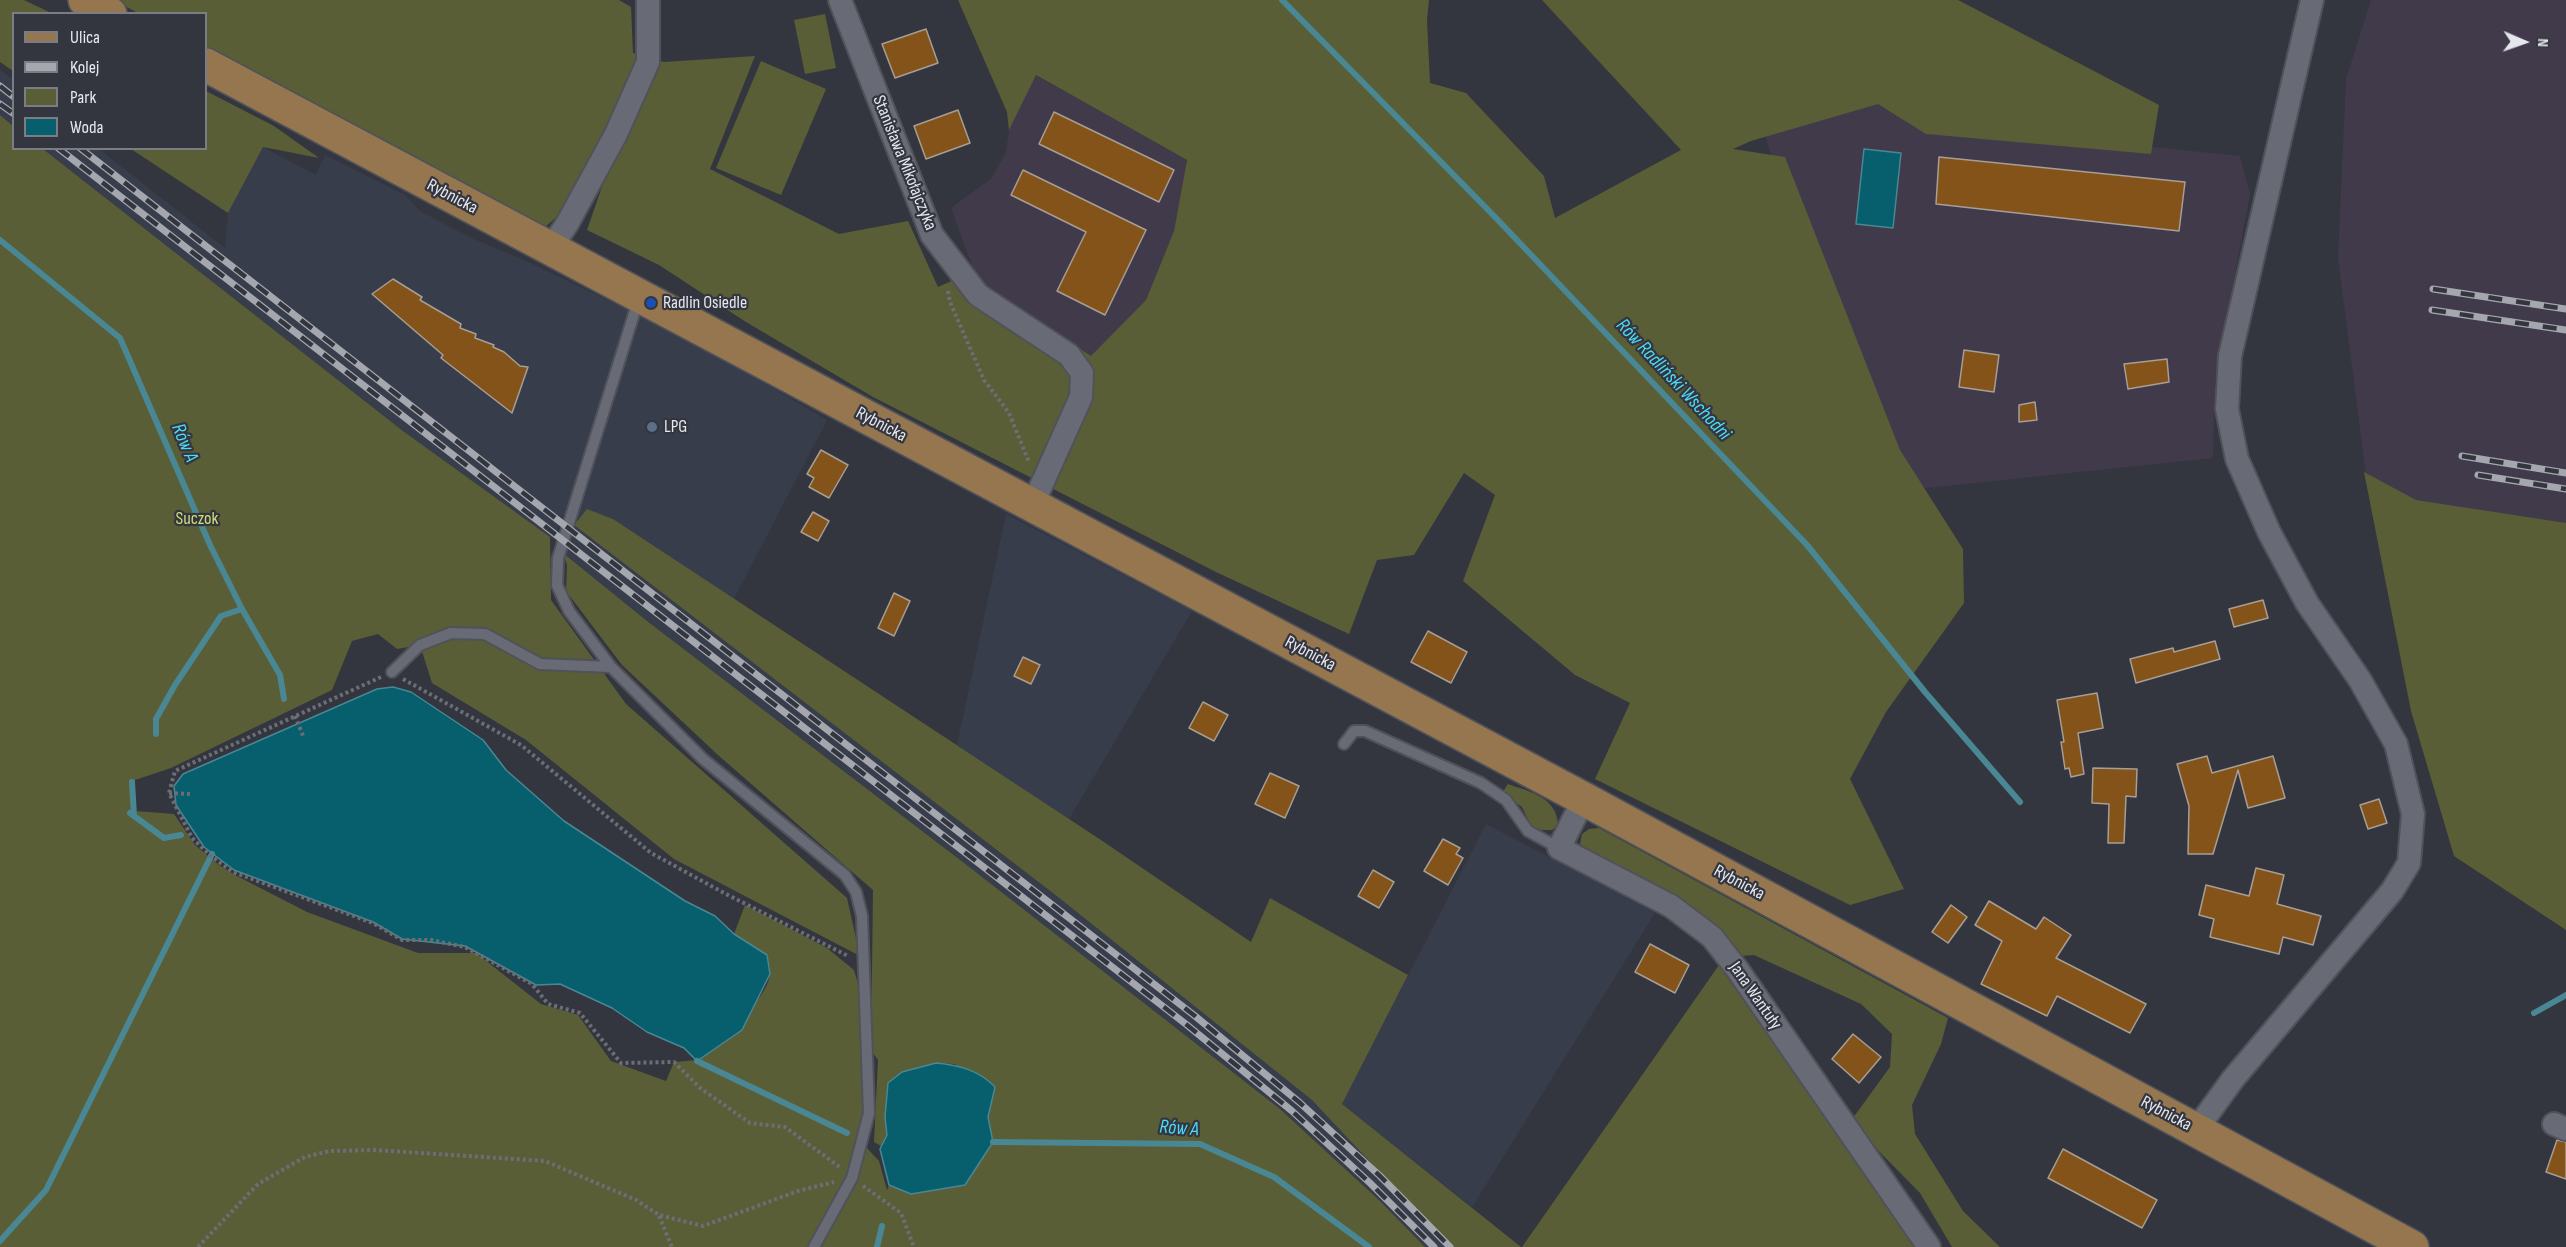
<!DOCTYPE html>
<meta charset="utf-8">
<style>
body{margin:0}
#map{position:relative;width:2566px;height:1247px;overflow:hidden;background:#33363f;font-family:"Sofia Sans Condensed",sans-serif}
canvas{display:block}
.legend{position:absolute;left:12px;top:12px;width:195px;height:138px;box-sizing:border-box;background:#33363f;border:2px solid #7b7d85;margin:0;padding:8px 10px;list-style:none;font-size:18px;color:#e6e7ee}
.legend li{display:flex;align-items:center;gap:12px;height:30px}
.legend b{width:30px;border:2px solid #7b7d85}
.north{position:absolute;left:2494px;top:12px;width:60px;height:60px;-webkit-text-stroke:4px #33363f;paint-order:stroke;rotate:92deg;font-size:16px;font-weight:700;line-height:24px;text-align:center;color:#e6e7ee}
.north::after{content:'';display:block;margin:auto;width:21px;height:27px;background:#e6e7ee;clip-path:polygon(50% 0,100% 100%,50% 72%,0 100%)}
</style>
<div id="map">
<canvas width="2566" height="1247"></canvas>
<ul class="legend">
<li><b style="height:8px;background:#95764f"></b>Ulica</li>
<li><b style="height:8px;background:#a5a7af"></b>Kolej</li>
<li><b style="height:16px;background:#595e36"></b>Park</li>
<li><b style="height:16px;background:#075e6d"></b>Woda</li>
</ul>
<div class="north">N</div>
</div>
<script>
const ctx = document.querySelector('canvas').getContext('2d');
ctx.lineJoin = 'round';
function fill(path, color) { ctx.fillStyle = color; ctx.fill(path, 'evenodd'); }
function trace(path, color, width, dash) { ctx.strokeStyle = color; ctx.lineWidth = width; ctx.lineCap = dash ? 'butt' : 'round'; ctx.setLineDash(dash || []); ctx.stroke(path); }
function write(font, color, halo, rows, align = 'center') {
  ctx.font = font + ' "Sofia Sans Condensed",sans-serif'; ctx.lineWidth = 4.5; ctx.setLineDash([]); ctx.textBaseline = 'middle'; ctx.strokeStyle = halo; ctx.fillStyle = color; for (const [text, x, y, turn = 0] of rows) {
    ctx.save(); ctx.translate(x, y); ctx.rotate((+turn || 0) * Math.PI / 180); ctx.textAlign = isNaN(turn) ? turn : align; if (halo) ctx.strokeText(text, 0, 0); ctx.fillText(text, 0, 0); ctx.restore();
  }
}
fill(new Path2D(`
 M0,69L13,80V126L0,115Z
 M263,147L316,175L325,155L405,195L420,211L469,237L524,260L693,341L827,420L734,599L613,519L587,509L580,518L562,515L554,540L403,431L43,149H99L225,248L228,213Z
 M1006,514L1192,611L1069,819L957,745Z
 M574,525L1058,897L1312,1100L1461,1247H1425L1380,1201L1280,1109L968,866L647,621L563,553Z
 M1486,824L1655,913L1472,1207L1342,1104Z`), '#383d4c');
fill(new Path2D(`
 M2371,0H2566V528L2425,508L2366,475L2338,258L2346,79Z
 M1035,75L1187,160L1174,231L1146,300L1091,357L987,289L974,271L951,208L992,178L1006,152L1009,130Z
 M1871,91L1988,130L2240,156L2250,194L2215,380L2213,458L1879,493L1761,123Z`), '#413a4b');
fill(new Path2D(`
 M0,0H24L51,13L14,14L13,71L0,62Z
 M113,0H619L631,7L633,53L664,62L755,56L710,169L839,234L908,221L938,287L974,271L987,289L1091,356L1146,300L1174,231L1187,160L1036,75L1009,130L1007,112L958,0H1429L1427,20L1430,83L1466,93L1544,176L1555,218L1681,150L1542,0H1958L2159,105L2151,154L1926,134L1878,104L1751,141L1733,149L1785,157L1900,450L1963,549L1964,603L1886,712L1850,779L1904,889L1850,905L1595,779L1630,703L1575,675L1463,581L1495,495L1464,473L1414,555L1377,560L1349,634L1216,572L873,397L746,322L659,265L587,230L606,175L545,227L206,49V14L138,13Z
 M825,14L836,68L805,74L794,20Z
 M761,61L826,89L781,195L716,168Z
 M206,91L274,126L319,158L263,147L228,213L131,149L206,148Z
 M0,115L13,126L14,148L43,149L403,431L550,537L551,600L626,704L847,898L860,956L674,859L526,740L432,683L420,645L397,649L378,634L352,641L332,690L171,768L135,780V811L174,814L195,845L219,865L235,875L307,912L418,953H476L541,1004L578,1015L611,1061L666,1081L674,1062L697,1060C717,1041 767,1002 770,974C771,969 768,961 767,955L734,934L745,905L827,948L854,970L865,1008L869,1113L854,1174L867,1148L879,1161L887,1190L889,1185L911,1194L965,1185L993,1142L987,1117L995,1087L954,1064L936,1063L922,1067L885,1117L887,1135L881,1146L874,1142L878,1060L871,1050L873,890L718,755L622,665L566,591L567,565L563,553L647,621L968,866L1280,1109L1380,1201L1425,1247H0Z
 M2364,472L2416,500L2566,523V930L2454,856L2411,711Z
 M587,509L613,519L1101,840L1251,942L1270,898L1408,975L1342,1104L1521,1247H1450L1312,1100L1058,897L574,525Z
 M1508,784C1530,792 1557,797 1558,825L1552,830H1541L1531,826L1522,807L1502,793Z
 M1599,828L1948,1018L1941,1044L1912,1105L1915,1134L1963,1211L2000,1247H1952L1920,1193L1850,1122L1890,1067L1892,1034L1861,1004L1754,955L1740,956L1590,854L1580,844L1582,834L1589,829Z
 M1719,965L1917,1247H1522Z`), '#595e36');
const water = new Path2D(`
 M1864,149L1901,153L1893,228L1856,224Z
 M393,687L411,692L483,740L506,770L564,821L685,901L715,916L734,934L767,955L770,974L742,1030L697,1061L684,1048L647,1032L612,1008L560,984L536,985L465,946L402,939L373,922L234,870L204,847L176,805L174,786L183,774L377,689Z
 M936,1063C958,1065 979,1070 995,1087L988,1117L993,1142L965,1185L911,1194L889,1185L880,1149L887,1135L885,1117L888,1083L902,1072Z`);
fill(water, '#075e6d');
trace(water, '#4a8794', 1.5);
trace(new Path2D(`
 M1282,0L1496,218L1807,545L1925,692L2020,802
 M0,240L120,338L210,545L242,609L280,675L284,699
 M156,734V719L175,685L221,616L242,609
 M132,782L134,816
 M130,813L164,838L181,835
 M2534,1013L2566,995
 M697,1061L847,1133
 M993,1142L1200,1144L1274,1177L1369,1247
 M0,1241L46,1190L212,854
 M877,1247L882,1226`), '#4a8794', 6);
const building = new Path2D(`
 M926,29L938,63L895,78L882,44Z
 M958,110L970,143L926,159L914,126Z
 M1054,112L1174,170L1159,202L1039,144Z
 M1939,157L2185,182L2179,231L1936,204Z
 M1023,170L1146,230L1105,315L1057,291L1086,232L1011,195Z
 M393,279L422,297L420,300L461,324L460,328L476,334L475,338L494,345L493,347L504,352L520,366L528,367L512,413L441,358L443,355L372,294Z
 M1964,350L1999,355L1994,392L1959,387Z
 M2167,359L2169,382L2128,389L2124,364Z
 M2035,402L2037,420L2019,422V405Z
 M821,450L848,465L829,498L809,487L814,478L807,474Z
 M813,512L829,521L818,541L801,532Z
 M894,593L910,601L894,636L878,628Z
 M2263,600L2268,618L2234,627L2229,609Z
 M1428,631L1467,652L1451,683L1411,662Z
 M2215,641L2220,659L2136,683L2130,659L2173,648L2174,652Z
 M1023,657L1040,665L1031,684L1014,676Z
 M2097,693L2103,728L2078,733L2084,774L2071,777L2069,768L2065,769L2061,742H2064L2057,700Z
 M1203,702L1228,715L1214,741L1189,728Z
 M2207,756L2212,773L2273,756L2285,798L2248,808L2238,770L2213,854H2188L2189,806L2177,764Z
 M2093,768L2137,769L2136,797L2126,796L2124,843H2108L2109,804L2092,803Z
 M1270,773L1299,786L1285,818L1255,804Z
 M2379,799L2387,823L2368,829L2360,805Z
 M1443,839L1460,848L1456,854L1463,858L1448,885L1424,871Z
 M2256,868L2284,875L2277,904L2321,916L2313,945L2283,937L2279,954L2210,937L2214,919L2199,915L2206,885L2249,896Z
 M1373,870L1394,882L1379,908L1358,896Z
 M1989,901L2036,929L2044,917L2071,935L2056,958L2146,1004L2130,1033L2057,996L2047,1016L1981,984L2002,941L1975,925Z
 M1951,905L1967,917L1948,943L1932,932Z
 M1650,944L1689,965L1675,993L1635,972Z
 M1853,1034L1881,1057L1859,1083L1832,1059Z
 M2557,1140L2566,1142V1179L2546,1172Z
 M2063,1149L2157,1200L2142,1228L2048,1178Z`);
fill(building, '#84531a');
trace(building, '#a79e95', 1.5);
const lane = new Path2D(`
 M638,301L558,558L557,585L569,611L611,667L703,759L845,875L856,892L862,916L869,1113L852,1178L814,1247
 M392,672L420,645L451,633L485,634L540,664L611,667
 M1344,744L1354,731H1365L1481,783L1506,800L1528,831L1559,848`);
const street = new Path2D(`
 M840,0L932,235L978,295L1069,355L1082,373L1081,397L1032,506
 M550,249L567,224L616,134L648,62V0
 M1584,799L1559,848L1671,906L1712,937L1737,969L1929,1247
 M2554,1124L2566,1129
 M2196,1130L2233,1079L2392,891L2409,863L2413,814L2396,744L2360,680L2307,603L2269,532L2237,459L2227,409L2230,356L2312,0`);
const primary = new Path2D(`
 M85,0L110,14
 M206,65L1584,799L2412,1247`);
trace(lane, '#50525a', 14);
trace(street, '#50525a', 26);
trace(primary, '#50525a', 36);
trace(new Path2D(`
 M948,291L950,302L984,380L1009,413L1029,462
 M381,677L175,771L169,793L192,838L211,856L233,872L373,923L402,940H431L465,947L532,984L548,1004L580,1013L621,1063L674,1062L700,1088L750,1123L785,1127L841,1168
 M403,679L521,745L651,853L726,894L848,956
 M295,716L304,738
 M169,793L191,794
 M863,1186L901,1213L914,1247
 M659,1216L672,1247
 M198,1247L258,1184L305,1157L330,1151L375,1150L545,1161L636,1200L659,1215L703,1226L798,1191L834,1182`), '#6c6e76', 4, [3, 3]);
trace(lane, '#686b75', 10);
trace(street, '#686b75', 22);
trace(primary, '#95764f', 33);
const rail = new Path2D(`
 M0,86L14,97
 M0,104L14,114
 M58,148L1187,1025L1292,1111L1370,1183L1434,1247
 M80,148L1195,1016L1299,1102L1380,1176L1450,1247
 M2433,289L2566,309
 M2432,310L2566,330
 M2462,456L2566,473
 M2478,475L2566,489`);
trace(rail, '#a5a7af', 7);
trace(rail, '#33363f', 4.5, [14]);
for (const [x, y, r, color] of [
 [651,303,6,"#1a4fb4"],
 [652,427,6,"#5c6f8a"]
]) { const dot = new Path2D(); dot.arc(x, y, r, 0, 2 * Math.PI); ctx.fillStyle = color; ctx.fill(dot); trace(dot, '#33363f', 2); }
write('18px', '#e6e7ee', '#33363f', [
 ["Stanisława Mikołajczyka",904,163,68],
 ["Rybnicka",452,197,28],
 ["Rybnicka",881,425,28],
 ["Rybnicka",1310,654,28],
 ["Rybnicka",1739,883,28],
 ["Jana Wantuły",1755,996,55],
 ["Rybnicka",2166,1114,28]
]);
write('18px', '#e6e7ee', '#33363f', [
 ["Radlin Osiedle",663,303],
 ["LPG",664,427]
], 'left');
write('18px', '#d1de7a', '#33363f', [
 ["Suczok",197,519]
]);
write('italic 20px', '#4bdaf7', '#33363f', [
 ["Rów Radliński Wschodni",1673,380,47],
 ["Rów A",184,443,67],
 ["Rów A",1179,1129,4]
]);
</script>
